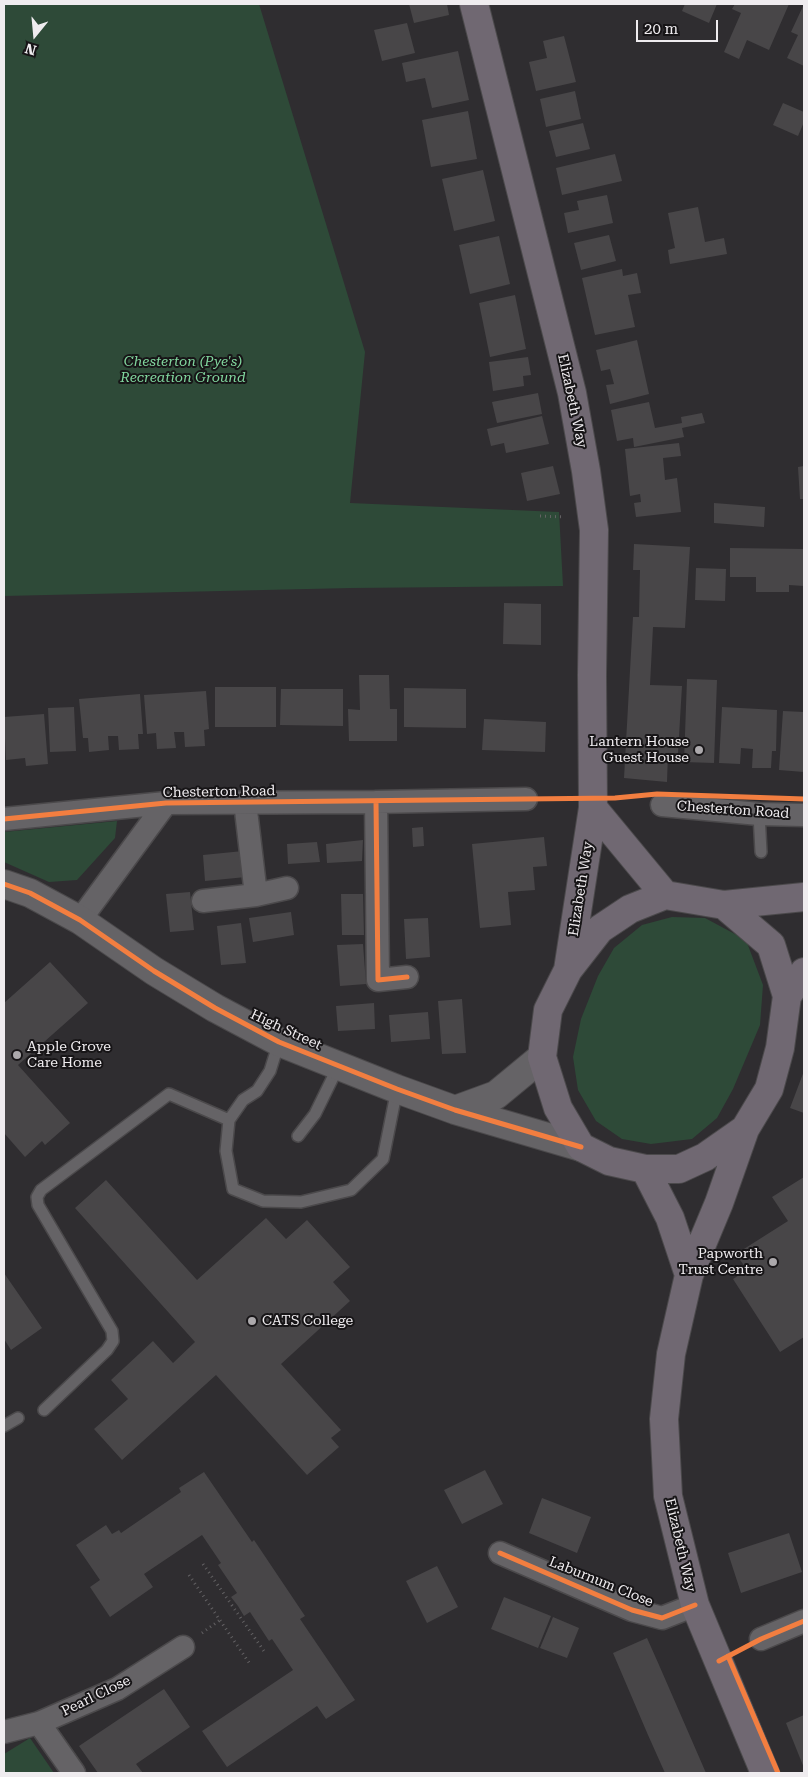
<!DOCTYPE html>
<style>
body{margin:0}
#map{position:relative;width:808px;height:1777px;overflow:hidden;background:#2f2d30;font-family:"Roboto Serif",serif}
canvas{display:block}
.frame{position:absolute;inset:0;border:5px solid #efecef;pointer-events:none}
.north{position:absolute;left:10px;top:10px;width:50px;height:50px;-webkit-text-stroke:4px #171517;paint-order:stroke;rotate:197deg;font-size:14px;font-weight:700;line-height:20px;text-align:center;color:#efecef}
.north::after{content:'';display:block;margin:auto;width:18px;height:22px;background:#efecef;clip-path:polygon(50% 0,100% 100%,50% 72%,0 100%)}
.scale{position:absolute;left:636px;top:20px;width:82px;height:22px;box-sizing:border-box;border:2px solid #efecef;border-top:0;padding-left:6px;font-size:15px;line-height:18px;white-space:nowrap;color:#efecef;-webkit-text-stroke:4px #171517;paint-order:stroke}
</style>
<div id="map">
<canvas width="808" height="1777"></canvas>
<div class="frame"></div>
<div class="north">N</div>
<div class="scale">20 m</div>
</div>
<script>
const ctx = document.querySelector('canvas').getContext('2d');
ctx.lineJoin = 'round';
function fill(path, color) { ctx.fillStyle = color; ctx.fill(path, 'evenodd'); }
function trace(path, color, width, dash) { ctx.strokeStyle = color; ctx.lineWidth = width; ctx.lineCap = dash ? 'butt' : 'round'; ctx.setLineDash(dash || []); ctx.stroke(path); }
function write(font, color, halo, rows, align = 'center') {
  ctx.font = font + ' "Roboto Serif",serif'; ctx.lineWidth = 4; ctx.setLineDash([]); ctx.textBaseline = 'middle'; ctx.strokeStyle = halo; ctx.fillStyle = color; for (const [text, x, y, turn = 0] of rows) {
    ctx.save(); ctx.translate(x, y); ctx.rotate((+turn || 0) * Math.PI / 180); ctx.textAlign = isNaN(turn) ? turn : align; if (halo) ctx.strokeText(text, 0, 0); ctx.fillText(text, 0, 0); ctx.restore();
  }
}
fill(new Path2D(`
 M4,4H259L365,352L350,503L559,512L563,586L351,588L4,596Z
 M117,821L115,838L77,880L49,882L4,862V832Z
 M672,917L705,918L746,940L763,985L760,1025L733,1089L717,1118L692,1139L651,1144L622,1139L596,1121L578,1090L573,1057L581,1019L598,976L614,948L642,925Z
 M30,1738L54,1773H4V1754Z`), '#2e4a38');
fill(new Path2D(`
 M409,4H447L449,15L414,23Z
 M685,4H717L709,23L682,11Z
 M735,4H789L769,50L747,40L739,59L724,52L741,13L732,9Z
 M804,4V66L787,58L798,35L791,32Z
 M407,23L415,53L382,61L374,30Z
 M564,36L576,82L536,91L529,62L547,58L543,41Z
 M458,51L469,100L432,108L425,78L406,82L402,63Z
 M575,91L581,119L546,127L540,99Z
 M783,103L804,112V122L798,136L773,125Z
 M468,111L477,159L431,167L422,120Z
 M583,123L590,149L556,157L549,131Z
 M615,154L622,181L562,195L556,168Z
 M483,170L495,221L454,231L442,179Z
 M607,195L613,223L568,233L564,213L579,210L577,201Z
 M698,207L705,242L724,238L727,254L670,264L668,250L675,248L668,213Z
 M609,235L616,261L581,270L574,243Z
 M499,236L510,284L470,294L459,245Z
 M622,269L623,276L637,273L641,293L628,295L635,327L595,335L582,278Z
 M515,295L526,349L490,357L479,303Z
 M637,340L649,394L610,404L606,385L614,384L610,369L601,371L596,350Z
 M528,357L531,375L523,376L524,386L493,391L489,362Z
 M538,393L542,414L497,423L492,402Z
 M649,402L655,428L682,423L681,417L702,413L705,423L682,428L684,437L634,447L633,438L617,441L611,410Z
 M542,416L549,444L506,453L504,443L491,446L487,429Z
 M679,443L681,456L663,458L665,480L677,478L681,512L636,517L634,503L641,502L640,494L630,496L625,449Z
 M553,466L560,494L527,501L521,473Z
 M804,466V499H800L798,467Z
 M714,503L765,507L764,527L714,523Z
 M634,544L690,547L685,628L653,627L650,685L682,686L678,753H668L667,782L624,778L633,617H639L640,570H633Z
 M730,548L804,549V586L789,585V592H756V577H730Z
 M696,568L726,569L725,601L695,600Z
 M504,603L541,604V645L503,644Z
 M359,675H389L390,709H397V741H349L348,709L360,710Z
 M687,679L717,680L714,763L684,762Z
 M215,687H276V727H215Z
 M404,688L466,689V728L404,727Z
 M281,689H343V726L280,725Z
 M206,691L209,729L204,730L205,746L185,747L184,732H174L176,748L157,749L156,733L147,734L144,695Z
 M140,694L143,734H138L139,749L119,750L118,736H108L109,750L89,752L88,738H83L79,699Z
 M74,707L76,751L50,752L48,708Z
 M722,707L777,710L776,751H772L771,768H752L753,749L741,748L740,764L719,763Z
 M783,711L804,712V772L779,770Z
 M44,714L48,764L26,766L25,758L6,760L4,717Z
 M484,719L546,722L545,752L482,750Z
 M423,827L424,846L413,847L412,828Z
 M544,837L547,866L533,867L535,890L508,892L511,925L480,928L472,844Z
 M363,840L362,861L327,863L326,844Z
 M317,842L320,862L288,864L287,844Z
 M243,851L246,877L205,881L203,855Z
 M190,892L194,930L170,932L166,894Z
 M341,894H363L364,935H342Z
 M291,912L294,935L253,942L249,918Z
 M428,918L430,957L406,959L404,919Z
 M241,923L246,963L221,965L217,926Z
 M363,944L366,984L340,986L337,945Z
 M50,962L88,1003L18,1065L70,1123L45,1145L42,1141L25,1157L4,1133V1003Z
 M462,999L466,1053L442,1054L438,1001Z
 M374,1003L375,1029L338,1031L336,1006Z
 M428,1012L430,1039L391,1042L389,1015Z
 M804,1071V1113L790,1108Z
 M804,1177V1337L780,1352L733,1279L747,1270L736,1254L788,1221L772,1197Z
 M106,1180L197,1280L266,1218L286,1239L307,1220L350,1267L333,1282L350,1301L281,1364L341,1430L331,1438L339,1447L307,1475L216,1375L122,1460L94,1429L128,1399L111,1380L153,1341L173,1363L195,1342L75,1208Z
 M4,1273L42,1328L11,1350L4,1339Z
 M485,1470L503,1504L462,1524L444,1490Z
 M204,1472L252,1542L254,1540L305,1616L300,1619L355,1700L326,1719L317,1706L227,1767L202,1731L293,1670L272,1639L269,1641L250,1612L244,1616L238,1606L231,1597L237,1593L218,1565L221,1563L202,1535L144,1574L153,1587L110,1617L90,1587L100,1580L76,1545L106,1525L112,1534L119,1530L121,1533L181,1492L179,1488Z
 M542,1498L591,1517L577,1553L529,1533Z
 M789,1533L802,1572L741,1593L728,1553Z
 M437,1566L458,1607L427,1623L406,1581Z
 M504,1597L551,1616L538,1648L491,1629Z
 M553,1617L579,1628L567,1658L540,1648Z
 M647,1638L659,1665L706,1773H665L648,1735L613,1653Z
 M164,1689L190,1727L136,1764L143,1773H98L79,1746Z
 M804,1715V1768L786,1723Z`), '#484648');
const service = new Path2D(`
 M759,814L761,852
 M279,1042L270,1071L257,1091L243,1100L229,1120L226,1151L233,1189L263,1201L301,1202L351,1190L383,1159L397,1089
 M298,1136L315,1114L339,1065
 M44,1410L107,1350L113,1341L112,1331L38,1205L37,1197L41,1190L169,1094L229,1120
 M4,1426L18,1418`);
const minor = new Path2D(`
 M245,802L256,895
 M376,802L378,980L407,977
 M662,805L759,814L804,815
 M4,819L166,803L376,802L526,799
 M203,901L256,895L287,888
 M80,920L166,803
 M500,1553L632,1610L662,1618L695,1605
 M761,1639L804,1621
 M39,1723L74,1773
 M4,1732L39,1723L117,1689L183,1647`);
const tertiary = new Path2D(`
 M4,884L30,893L80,920L154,971L215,1008L279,1042L397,1089L455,1110L581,1147
 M455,1110L496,1095L542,1057`);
const primary = new Path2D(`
 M474,4L572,393L586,471L594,530L592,675L593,808L568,970
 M593,808L665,895
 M665,895L724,905L771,945L787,996L780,1048L769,1089L745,1129L705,1157L679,1169H645L609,1161L581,1147L558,1108L542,1057L548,1010L568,970L600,929L630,909Z
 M724,905L804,897
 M787,996L804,972
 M745,1129L719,1203L689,1275L671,1354L664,1419L668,1496L695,1605L765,1773
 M645,1169L670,1218L689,1275`);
trace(service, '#4b494b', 14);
trace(minor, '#4b494b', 25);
trace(tertiary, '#4b494b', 30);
trace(primary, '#4b494b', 30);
trace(new Path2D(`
 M540,516L565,517
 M203,1564L266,1654
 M189,1575L250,1664
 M202,1633L220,1620`), '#646264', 3, [1, 4]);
trace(service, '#656366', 11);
trace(minor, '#656366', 22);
trace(tertiary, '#656366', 28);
trace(primary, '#706872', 28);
trace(new Path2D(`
 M376,802L378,980L407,977
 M4,819L166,803L615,798L657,794L804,799
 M4,884L30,893L80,920L154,971L215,1008L279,1042L397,1089L455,1110L581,1147
 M500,1553L632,1610L662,1618L695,1605
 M728,1656L778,1773
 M719,1661L761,1639L804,1621`), '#f27e40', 5);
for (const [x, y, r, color] of [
 [699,750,5,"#aca9ac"],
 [17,1055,5,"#aca9ac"],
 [773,1262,5,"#aca9ac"],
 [252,1321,5,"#aca9ac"]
]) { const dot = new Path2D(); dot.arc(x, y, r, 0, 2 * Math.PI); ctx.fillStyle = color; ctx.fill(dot); trace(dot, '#171517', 2); }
write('italic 14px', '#81d69e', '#171517', [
 ["Chesterton (Pye's)",183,362],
 ["Recreation Ground",183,378]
]);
write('14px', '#efecef', '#171517', [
 ["Elizabeth Way",572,401,78],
 ["Chesterton Road",219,792,-1],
 ["Chesterton Road",733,810,4],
 ["Elizabeth Way",581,889,-81],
 ["High Street",286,1030,25],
 ["Elizabeth Way",680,1545,77],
 ["Laburnum Close",601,1582,22],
 ["Pearl Close",96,1696,-26]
]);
write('14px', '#efecef', '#171517', [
 ["Lantern House",689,742],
 ["Guest House",689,758],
 ["Apple Grove",27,1047,"left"],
 ["Care Home",27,1063,"left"],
 ["Papworth",763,1254],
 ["Trust Centre",763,1270],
 ["CATS College",262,1321,"left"]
], 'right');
</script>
